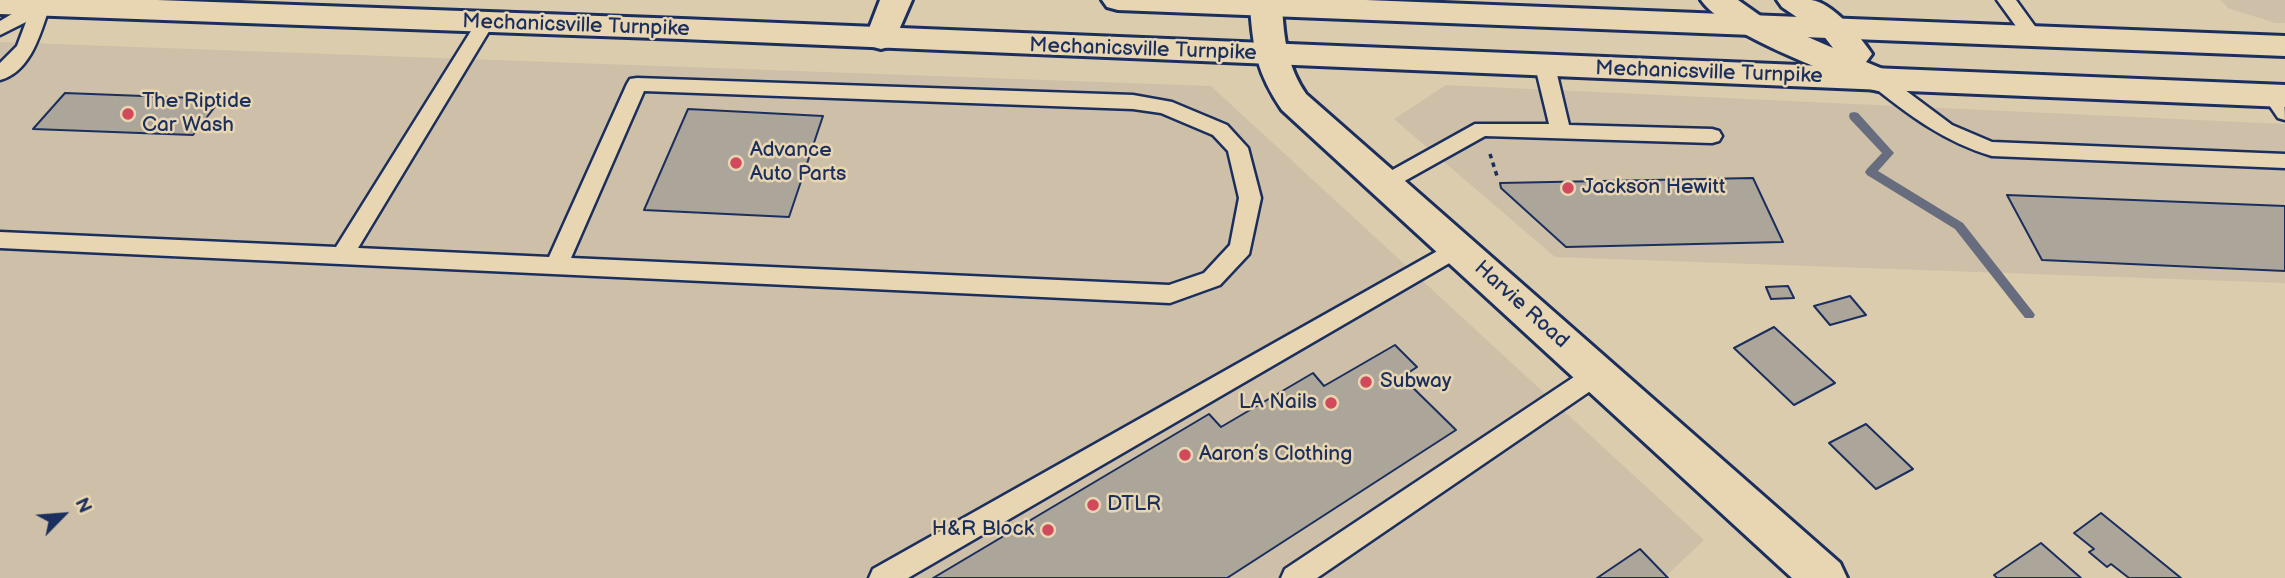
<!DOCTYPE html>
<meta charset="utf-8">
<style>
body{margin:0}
#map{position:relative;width:2285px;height:578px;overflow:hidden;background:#dcccae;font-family:"Balsamiq Sans",sans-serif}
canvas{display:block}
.north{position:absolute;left:28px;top:480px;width:70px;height:70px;-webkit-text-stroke:5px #e8d6b3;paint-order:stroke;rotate:65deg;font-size:19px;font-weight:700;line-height:28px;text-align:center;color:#1b2f5e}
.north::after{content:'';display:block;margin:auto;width:24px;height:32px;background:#1b2f5e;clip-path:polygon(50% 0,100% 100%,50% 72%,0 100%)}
</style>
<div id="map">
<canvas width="2285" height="578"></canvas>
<div class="north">N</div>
</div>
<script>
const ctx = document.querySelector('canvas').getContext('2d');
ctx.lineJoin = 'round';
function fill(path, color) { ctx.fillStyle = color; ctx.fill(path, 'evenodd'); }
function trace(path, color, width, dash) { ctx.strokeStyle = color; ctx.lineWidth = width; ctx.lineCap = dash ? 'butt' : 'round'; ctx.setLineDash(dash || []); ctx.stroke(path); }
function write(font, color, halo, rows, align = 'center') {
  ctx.font = font + ' "Balsamiq Sans",sans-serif'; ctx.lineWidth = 5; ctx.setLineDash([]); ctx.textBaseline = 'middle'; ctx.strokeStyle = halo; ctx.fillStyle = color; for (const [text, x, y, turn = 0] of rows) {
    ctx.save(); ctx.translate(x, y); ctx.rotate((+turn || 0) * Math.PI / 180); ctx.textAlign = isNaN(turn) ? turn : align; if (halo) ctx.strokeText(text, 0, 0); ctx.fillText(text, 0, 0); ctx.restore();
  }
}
fill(new Path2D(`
 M2221,0H2285V23H2275L2228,8Z
 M0,42L1211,86L1704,540L1664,578H0Z
 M1446,85L2285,124V283L1555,257L1394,119Z`), '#cec0a8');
fill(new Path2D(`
 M1854,112L1858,113L1894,153L1878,171L1963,223L2033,312L2035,315L2033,318H2025L1955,229L1867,175L1865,172L1867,169L1882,153L1850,119L1849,116L1850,113Z`), '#676d7e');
const building = new Path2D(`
 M65,93L221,99L193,135L33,129Z
 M688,109L823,116L789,217L644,210Z
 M1753,178L1783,242L1566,247L1501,188L1500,183Z
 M2007,195L2285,206V271L2042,260Z
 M1788,286L1794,298L1771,299L1766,287Z
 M1850,296L1866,315L1830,325L1814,306Z
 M1774,327L1835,383L1794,405L1734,348Z
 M1395,345L1417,367L1402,377L1456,430L1227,578H933L1209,414L1221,427L1313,373L1324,386Z
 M1866,424L1913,469L1876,489L1829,443Z
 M2101,513L2181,578H2129L2111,564L2107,567L2089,552L2094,549L2074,533Z
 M2041,543L2081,578H1997L1994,575Z
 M1640,549L1668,578H1597Z`);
fill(building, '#aca59a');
trace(building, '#1b2f5e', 2);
const service = new Path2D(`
 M1997,0H2016L2042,36L2040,40H2026Z
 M34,1L44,0L50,5C41,32 31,72 0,80V63L17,46L26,22L0,35V21Z
 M485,17L494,23L358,248L549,257L627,84L630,79L637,78L1133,95L1172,102L1227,125L1248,148L1261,198L1249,254L1220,285L1170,303L0,248V232L336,247L476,23ZM644,91L1133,109L1161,113L1213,135L1228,151L1239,198L1230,245L1204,273L1169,285L571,258Z
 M1545,60L1552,62L1555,66L1569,125L1712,129L1719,131L1722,136L1719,141L1712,143L1485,136L1392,188L1385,191L1378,188L1374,183L1378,178L1475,124H1549L1535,66L1538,62Z
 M1878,74L1885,75L1952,125L1992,142L2285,154V168L1992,156C1944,142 1909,115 1871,85L1868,80L1871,75Z
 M2273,89C2285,94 2285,107 2285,120L2278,118L2263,96L2266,91Z
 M1457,240L1465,242L1468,248L1465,254L908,578H869L873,569Z
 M1597,364L1605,367L1609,374L1605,381L1317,578H1281L1285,569L1589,367Z`);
const minor = new Path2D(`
 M880,0H912L892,46L881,49L870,46L865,39Z
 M1701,0H1738L1762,17L1833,48L1823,35L1782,7L1777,0C1788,0 1800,0 1811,0C1832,2 1861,37 1872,54L1866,62L1890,72L1895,80L1890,88L1878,91L1866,88C1826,70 1725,35 1701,0Z`);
const tertiary = new Path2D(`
 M1254,0H1278L1282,6C1284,39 1287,66 1306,94L1840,563L1847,578H1792L1282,110C1257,73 1253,50 1250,6Z`);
const trunk = new Path2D(`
 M0,0H157L682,19L2285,85V107L682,39L0,14Z
 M1102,0H1366L2285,36V56L1118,10L1107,7Z`);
trace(service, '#1b2f5e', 5);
trace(minor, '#1b2f5e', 6);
trace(tertiary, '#1b2f5e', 6);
trace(trunk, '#1b2f5e', 6);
trace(new Path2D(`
 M1490,154L1497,176`), '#1b2f5e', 3.5, [4.5, 4.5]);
fill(service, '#e8d6b3');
fill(minor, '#e8d6b3');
fill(tertiary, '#e8d6b3');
fill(trunk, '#e8d6b3');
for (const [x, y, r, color] of [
 [128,114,7,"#d1495b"],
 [736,163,7,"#d1495b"],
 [1568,188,7,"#d1495b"],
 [1366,382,7,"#d1495b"],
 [1331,403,7,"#d1495b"],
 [1185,455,7,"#d1495b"],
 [1093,505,7,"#d1495b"],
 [1048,530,7,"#d1495b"]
]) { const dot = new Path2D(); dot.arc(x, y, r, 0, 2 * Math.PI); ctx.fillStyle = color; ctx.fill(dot); trace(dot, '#e8d6b3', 2.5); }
write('21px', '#1b2f5e', '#e8d6b3', [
 ["Mechanicsville Turnpike",576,26,2],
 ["Mechanicsville Turnpike",1143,50,2],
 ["Mechanicsville Turnpike",1709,73,2],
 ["Harvie Road",1521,305,42]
]);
write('21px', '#1b2f5e', '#e8d6b3', [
 ["The Riptide",142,102],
 ["Car Wash",142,126],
 ["Advance",750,151],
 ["Auto Parts",750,175],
 ["Jackson Hewitt",1582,188],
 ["Subway",1380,382],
 ["LA Nails",1317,403,"right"],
 ["Aaron’s Clothing",1199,455],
 ["DTLR",1107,505],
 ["H&R Block",1034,530,"right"]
], 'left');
</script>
